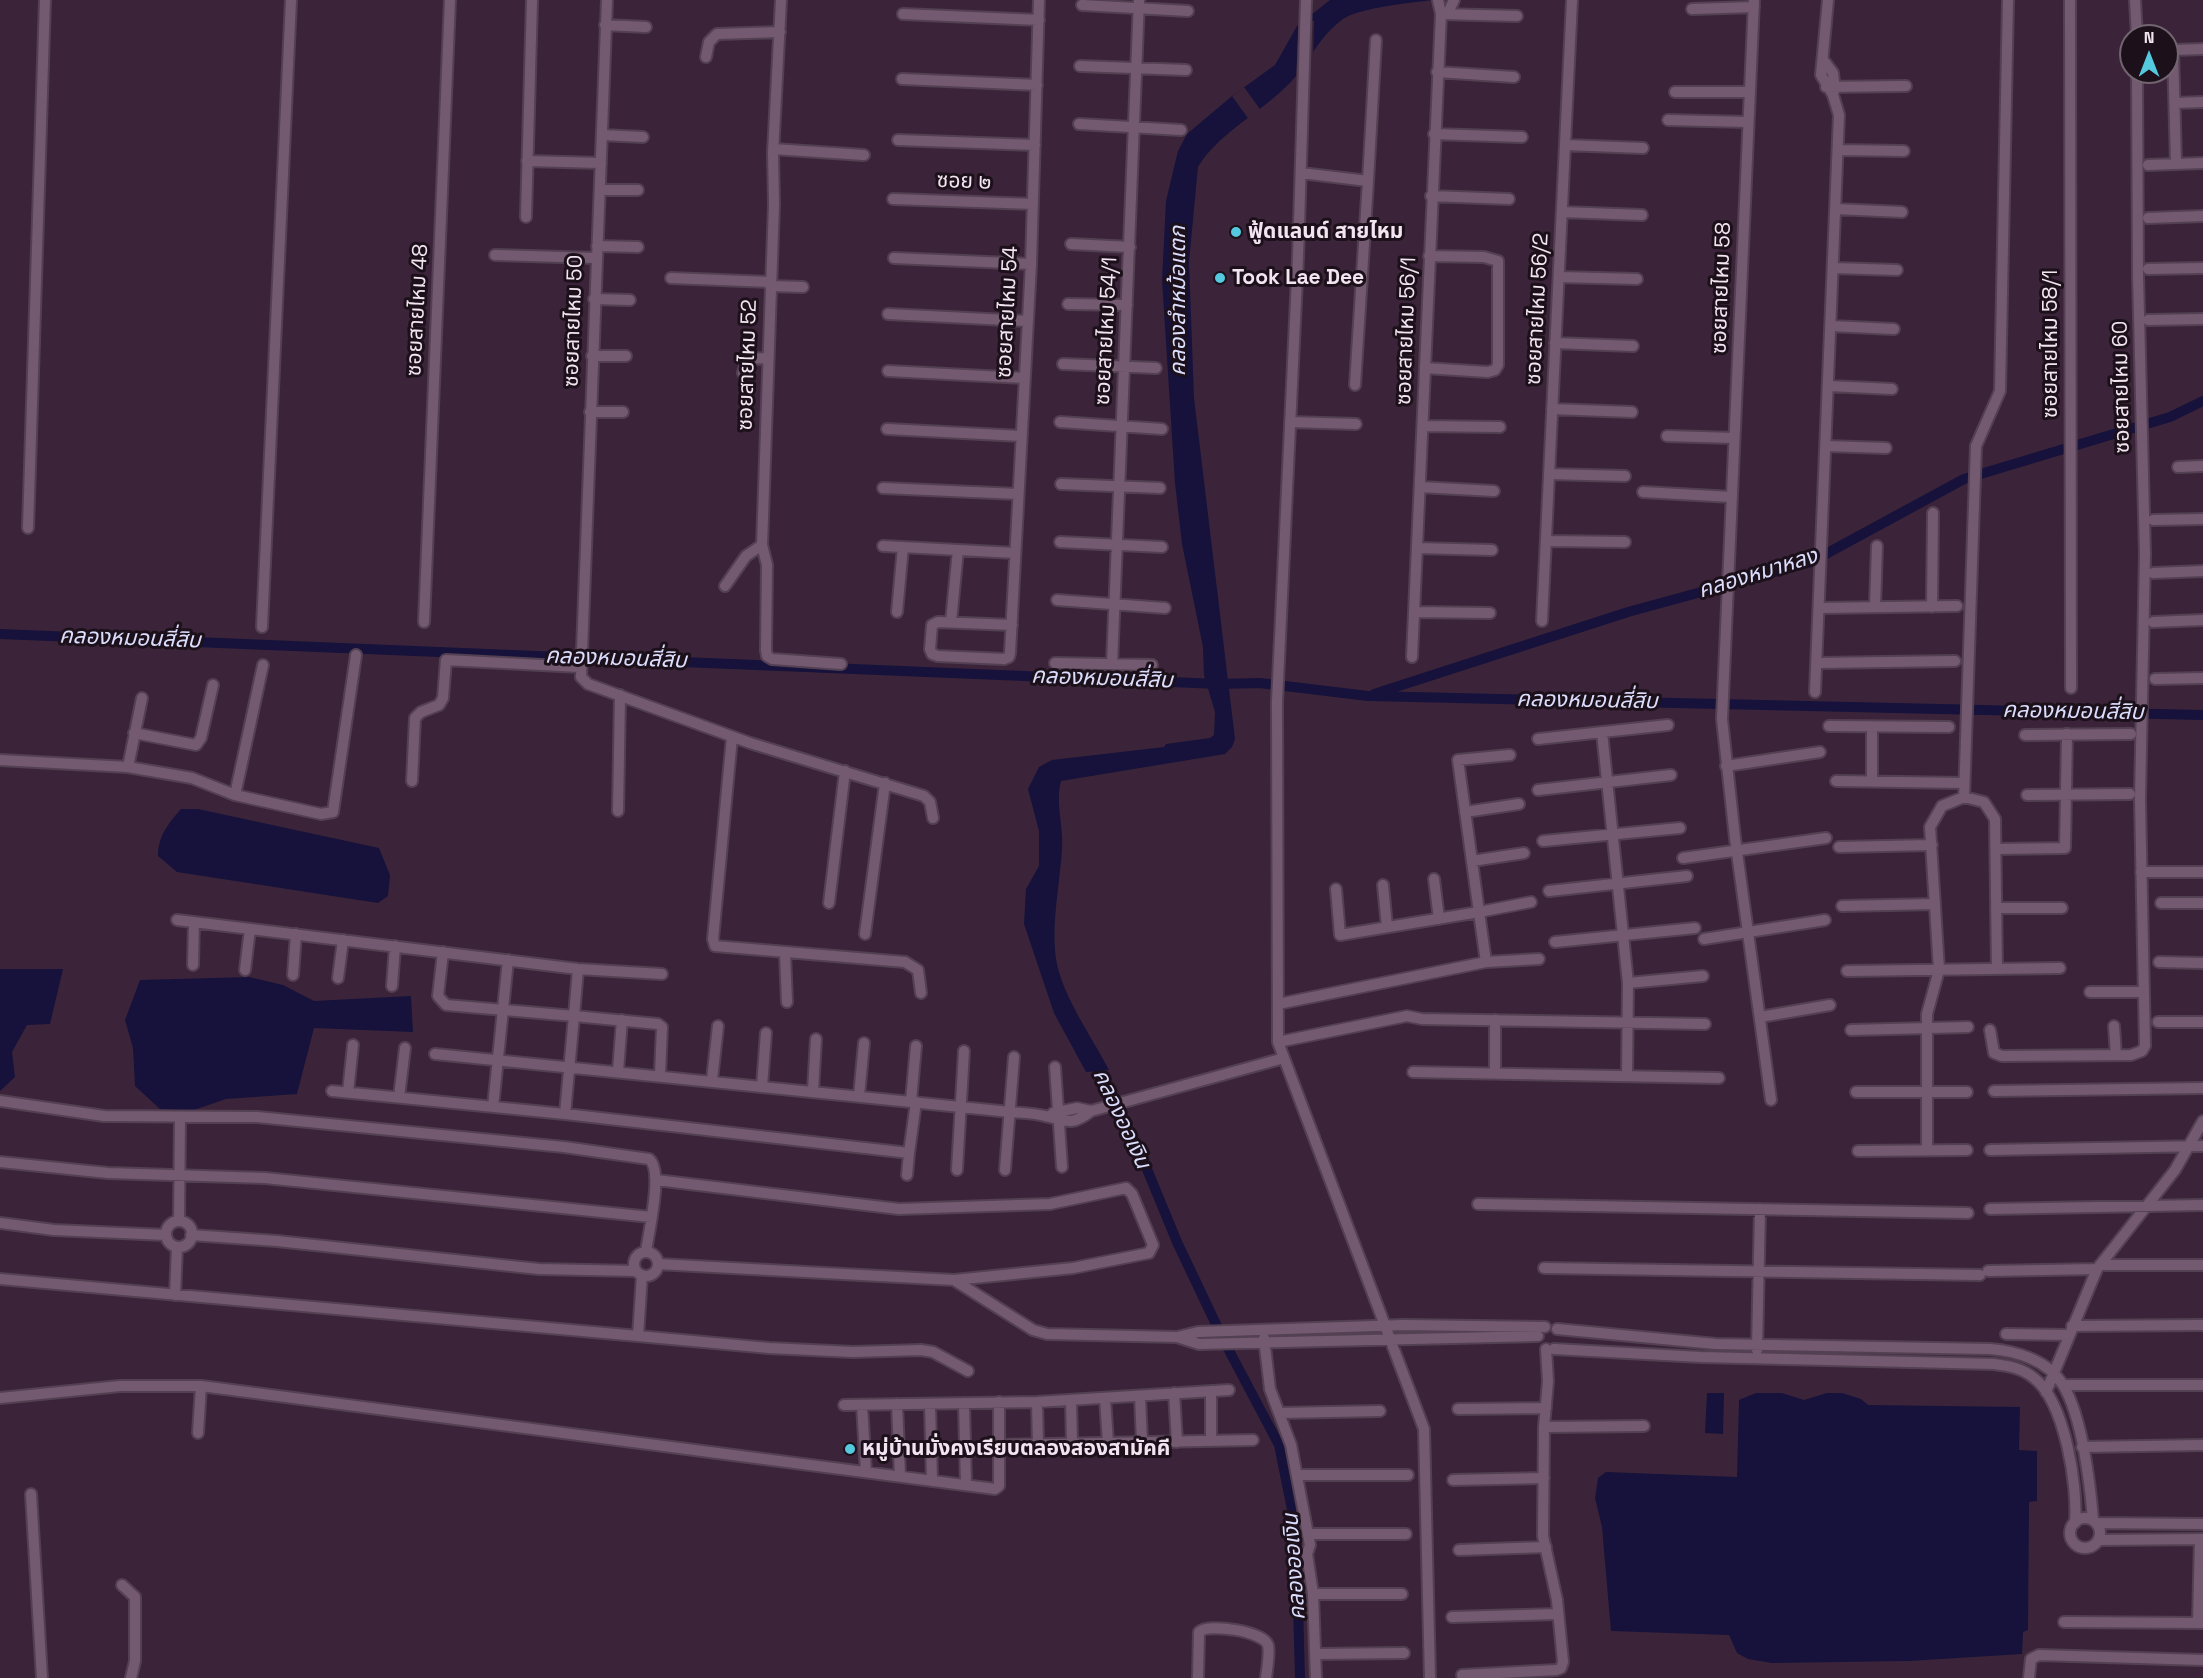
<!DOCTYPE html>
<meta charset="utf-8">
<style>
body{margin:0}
#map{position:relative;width:2203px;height:1678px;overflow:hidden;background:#3b2439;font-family:"Space Grotesk",sans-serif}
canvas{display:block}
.north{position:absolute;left:2119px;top:24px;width:60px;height:60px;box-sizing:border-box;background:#1c111b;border:2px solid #726571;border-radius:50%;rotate:0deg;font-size:16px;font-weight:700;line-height:24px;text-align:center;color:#f3e4f1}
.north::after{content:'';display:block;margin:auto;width:21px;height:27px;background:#55cadf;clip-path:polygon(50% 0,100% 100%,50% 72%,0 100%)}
</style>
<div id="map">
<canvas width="2203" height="1678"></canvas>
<div class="north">N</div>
</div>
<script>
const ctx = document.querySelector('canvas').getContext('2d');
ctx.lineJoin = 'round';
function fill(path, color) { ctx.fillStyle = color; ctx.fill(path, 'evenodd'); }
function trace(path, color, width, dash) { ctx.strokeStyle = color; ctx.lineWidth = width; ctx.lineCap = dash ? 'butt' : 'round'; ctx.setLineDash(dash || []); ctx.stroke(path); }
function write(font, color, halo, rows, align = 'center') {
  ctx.font = font + ' "Space Grotesk","Noto Sans Thai",sans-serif'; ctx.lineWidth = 6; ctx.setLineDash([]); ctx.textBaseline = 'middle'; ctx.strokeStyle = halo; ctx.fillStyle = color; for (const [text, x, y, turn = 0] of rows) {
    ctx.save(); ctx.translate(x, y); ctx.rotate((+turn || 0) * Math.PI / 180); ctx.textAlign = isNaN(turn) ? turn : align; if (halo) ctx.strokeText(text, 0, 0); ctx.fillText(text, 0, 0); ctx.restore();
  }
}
fill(new Path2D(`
 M1330,0H1433C1411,3 1362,7 1343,19C1322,34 1311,57 1296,76C1268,110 1221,129 1198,167L1189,262L1194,398L1235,739L1232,747L1225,754L1061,781C1055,805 1064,826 1062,849C1060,884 1050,929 1057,964C1064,998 1093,1039 1109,1070L1086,1072L1054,1013L1024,924L1026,889L1039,866V831L1028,789L1039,767L1052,760L1164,747L1166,744L1210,738L1214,735L1215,712L1204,675L1203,647L1182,544L1175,483L1162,280L1166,201L1178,151L1187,134L1232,96L1275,65L1297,26Z
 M181,809H198L379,848L390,875L388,896L378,903L177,872L158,856C158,836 168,824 181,809Z
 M0,969H63L50,1024L27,1025L12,1052L15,1077L0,1091Z
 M249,977L283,985L314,1001L411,996L413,1032L314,1028L297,1094L226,1099L191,1111L160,1109L135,1086L133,1048L125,1020L140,980Z
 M1707,1393H1724L1723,1434L1705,1433Z
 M1756,1393H1782L1804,1400L1827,1393H1842L1861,1399L1868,1405L2020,1407L2019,1450L2037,1451V1501L2029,1502L2028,1630L2023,1632L2022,1654L1909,1661L1772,1663L1748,1659L1737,1653L1729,1635L1611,1631L1602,1527L1595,1498L1598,1478L1606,1472L1737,1477L1739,1400Z`), '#16123b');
fill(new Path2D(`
 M1299,20L1314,21L1313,57L1299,77H1296Z
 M1244,87L1262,112L1250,121L1232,96Z`), '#3b2439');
trace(new Path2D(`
 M0,634L1219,684L1260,683L1368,696L2203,715
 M1374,694L1628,612L1811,562L1964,479L2170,417L2203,401
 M1093,1060L1142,1157L1177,1242L1223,1339L1279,1445L1296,1529L1300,1678`), '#16123b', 10);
const street = new Path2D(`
 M607,0L581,677L588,684L750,743L924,796L930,802L933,818
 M781,0L773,153L774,204L762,545L767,565L766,650L767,656L772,659L841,664
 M1306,0L1298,257L1277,702L1278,1042L1424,1429L1430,1678
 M1754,0L1722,719L1735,838L1771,1100
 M2070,0L2071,688
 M2135,0L2137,36
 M1082,5L1188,11
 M1692,9L1754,7
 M1448,13L1454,0
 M903,14L1039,20
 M1441,14L1517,16
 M605,25L646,27
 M706,57L709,42L717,34L780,32
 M1824,61L1833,73L1835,90
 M1080,66L1186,70
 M1437,72L1514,77
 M902,79L1037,85
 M1826,87L1906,86
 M1675,92H1750
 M2175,103L2203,102
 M1668,120L1748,122
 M1079,124L1181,130
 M1434,134L1522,137
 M602,135L643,137
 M898,140L1035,145
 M1565,145L1643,148
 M773,149L864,155
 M1838,150L1904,151
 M527,161L601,163
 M2176,164L2173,50L2203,49
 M2148,165L2203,163
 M1301,173L1368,181L1355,385
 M1368,181L1376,40
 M600,190H638
 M1431,196L1509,199
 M893,199L1033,204
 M1836,209L1902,212
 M1562,212L1642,215
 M526,217L532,0
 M2148,218L2203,216
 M1071,244L1130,247
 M597,246L638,247
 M495,255L596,258
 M894,258L1031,264
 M1834,268L1897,270
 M2148,269L2203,268
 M1559,277L1637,279
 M671,278L770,282
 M770,286L803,287
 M594,299L630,300
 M1068,304L1127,305
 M888,314L1027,321
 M2148,320L2203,319
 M1831,326L1894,329
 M1555,343L1633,346
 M592,356H626
 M1063,364L1156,368
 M1425,368L1488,372L1495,370L1498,365V261L1484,257L1429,256
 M888,371L1024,378
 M743,373L747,359L767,358
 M1829,386L1892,389
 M1552,409L1632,412
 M590,412H623
 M1060,422L1162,429
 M1290,422L1356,424
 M1423,426L1500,427
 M887,429L1021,436
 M1667,436L1734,438
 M1826,446L1886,448
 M2178,467L2203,466
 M1549,474L1625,476
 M1061,484L1160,488
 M1420,487L1494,491
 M883,488L1018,494
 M1643,492L1732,497
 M2153,520L2203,519
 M28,528L45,0
 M1546,541L1625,542
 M1060,542L1162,547
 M883,546L1015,553
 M1417,548L1492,550
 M2153,573L2203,571
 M725,586L746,556L762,545
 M1057,600L1165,608
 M1875,607L1877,546
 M1932,607L1933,513
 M1820,608L1957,606
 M897,612L903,547
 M1415,612L1490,613
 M1542,621L1572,0
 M424,622L450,0
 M951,622L958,550
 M2153,622L2203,620
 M1012,625L938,622L932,625L930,649L932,654L938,656L1004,659L1009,657L1010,653L1031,264L1039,0
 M262,627L291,0
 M1412,657L1441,14L1438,0
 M1055,663L1152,665
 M1817,663L1955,661
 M1112,664L1139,0
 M2155,679L2203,678
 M1815,692L1839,115L1833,95L1821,75L1828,0
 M1829,726L1949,727
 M1872,727V782
 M1602,732L1628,983L1627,1076
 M134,733L196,745L201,738L213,685
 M2025,735L2131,734
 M732,737L713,939L715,946L905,962L918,970L921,993
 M1538,739L1668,725
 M1510,755L1458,760L1479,912L1531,902
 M0,760L128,767L142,698
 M1726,766L1820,752
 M128,767L192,778L235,795L263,665
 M412,781L415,718L421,712L439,705L443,698L446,660L580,667
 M1836,781L1964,783
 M1538,790L1671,775
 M235,795L321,814L333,812L356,655
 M2027,795L2130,794
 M1964,797L1976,446L2000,391L2008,0
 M618,811L620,695
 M1465,812L1519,804
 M1543,841L1680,828
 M1839,847L1932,845
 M1996,849L2065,848L2067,734
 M1683,858L1826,838
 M1472,861L1524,853
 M2141,872H2203
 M1434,879L1439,919
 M1383,885L1387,927
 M1336,889L1340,935L1479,912L1486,962
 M1549,891L1687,876
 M829,903L845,771
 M2161,903H2203
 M1842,906L1935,904
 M1996,908H2062
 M177,920L578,969L662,974
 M865,934L885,783
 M1704,939L1825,920
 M1555,942L1695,928
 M443,952L438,996L446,1005L574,1016L578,969
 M785,954L787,1002
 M2159,962L2203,963
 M193,965L194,922
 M245,970L250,929
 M1847,971L2060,968
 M293,975L296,934
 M338,978L343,940
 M1628,983L1703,976
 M392,986L395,946
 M2090,992H2144
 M1278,1004L1486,962L1539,959
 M1760,1017L1830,1005
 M1495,1020V1073
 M2158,1022H2203
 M2114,1026L2116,1055
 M1851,1030L1968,1027
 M1990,1030L1994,1053L2002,1056L2131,1055L2142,1051L2145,1046L2140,799L2145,554L2138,276L2137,72
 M1278,1042L1407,1016L1422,1019L1705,1024
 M435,1054L1010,1112C1022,1113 1034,1113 1045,1116C1066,1120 1071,1127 1091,1111L1284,1058
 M1055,1067L1062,1167
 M618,1071L622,1020
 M1413,1072L1719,1078
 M660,1075L662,1027L658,1024L574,1016L565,1114L909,1153L916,1102
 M712,1080L718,1026
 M762,1086L766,1033
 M332,1091L565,1114
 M813,1091L816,1039
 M1994,1091L2203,1088
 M348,1092L353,1045
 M1856,1092H1967
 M859,1096L864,1043
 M399,1097L405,1048
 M0,1101L104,1116L257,1117L564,1147L649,1159C664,1170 648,1234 646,1252
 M911,1101L916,1046
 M493,1107L508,960
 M1053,1113L1077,1108L1091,1111
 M1927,1150V1014L1939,970L1930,827L1942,806L1964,797L1984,802L1995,819L1997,969
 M1990,1150L2203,1146
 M1858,1151L1967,1150
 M0,1162L108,1173L265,1178L651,1217
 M957,1170L964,1051
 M1005,1170L1014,1057
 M907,1175L909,1153
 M656,1180L899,1209L1050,1204L1126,1188L1132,1194L1153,1245L1149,1253L1073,1268L954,1280
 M1478,1204L1968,1213
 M1990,1209L2203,1205
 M179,1221L180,1117
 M166 1234a13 13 0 1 1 26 0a13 13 0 1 1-26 0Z
 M0,1223L54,1230L166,1235
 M191,1235L277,1241L539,1269L636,1271
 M634 1264a12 12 0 1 1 24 0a12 12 0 1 1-24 0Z
 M658,1264L954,1280L1033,1330L1047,1334L1177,1337L1199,1344L1538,1336
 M2100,1265H2203
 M1544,1268L1980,1275
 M1988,1271L2097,1269
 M642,1275L638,1336L769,1348L853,1352L921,1350L933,1352L968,1371
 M0,1279L638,1336
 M175,1295L177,1247
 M2072,1326L2203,1325
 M1557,1329L1716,1344L1990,1349C2016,1351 2048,1360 2063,1385C2082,1416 2090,1483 2093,1520
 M2006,1334L2069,1335
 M1177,1337L1198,1332L1404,1325L1545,1327
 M1264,1338L1270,1389L1291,1445L1310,1545L1307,1554L1313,1594L1316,1678
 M1554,1349L1701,1357L1994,1364C2009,1366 2022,1368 2034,1378C2065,1402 2078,1486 2075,1523
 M1757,1350L1760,1209
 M2063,1385H2203
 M1211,1391V1441
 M2046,1392L2097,1269L2175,1170L2203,1121
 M1174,1393L1177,1442
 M1140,1396L1142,1442
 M0,1398L120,1386H201L995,1489L999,1486V1402
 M1105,1398L1108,1443
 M1071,1400L1072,1443
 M1037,1402L1038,1444
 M964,1403L966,1485
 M897,1404L900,1476
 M930,1404L932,1480
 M844,1405L1037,1402L1229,1390
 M862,1405L866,1472
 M1458,1409L1546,1408
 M1279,1413L1380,1411
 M1544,1427L1644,1426
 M198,1433L201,1386
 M999,1445L1253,1440
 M2082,1447L2203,1445
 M1299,1475H1408
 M1453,1480L1544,1478
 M31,1494L42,1678
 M2070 1533a15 15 0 1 1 30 0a15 15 0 1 1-30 0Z
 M2097,1523L2203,1524
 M1308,1534H1406
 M2098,1540L2203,1539
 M1459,1550L1546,1547
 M122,1585L135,1597V1661L131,1678
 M1313,1594H1402
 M1452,1617L1558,1614
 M2064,1622L2203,1623
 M2198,1623L2200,1539
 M1316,1654L1404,1653
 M1462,1675L1556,1670L1561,1668L1563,1662L1557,1600L1543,1536L1544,1427L1548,1381L1546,1349
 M1198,1678L1199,1632C1208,1623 1263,1631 1268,1645C1270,1654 1267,1669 1266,1678
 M2029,1678L2031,1659L2039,1655L2203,1660`);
trace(street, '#534052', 14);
trace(street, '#745a71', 10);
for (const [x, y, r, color] of [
 [1236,232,6,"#55cadf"],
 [1220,278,6,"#55cadf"],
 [850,1449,6,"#55cadf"]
]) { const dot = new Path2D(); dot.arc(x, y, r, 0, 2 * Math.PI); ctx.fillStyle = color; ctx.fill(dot); trace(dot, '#1c111b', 2); }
write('21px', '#f3e4f1', '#1c111b', [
 ["ซอย ๒",964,182,2],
 ["ซอยสายไหม 58",1722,288,-88],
 ["ซอยสายไหม 56/2",1538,309,-87],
 ["ซอยสายไหม 48",418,310,-87],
 ["ซอยสายไหม 54",1008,312,-87],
 ["ซอยสายไหม 50",574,321,-88],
 ["ซอยสายไหม 54/1",1107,331,-87],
 ["ซอยสายไหม 56/1",1407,331,-88],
 ["ซอยสายไหม 58/1",2051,344,-90],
 ["ซอยสายไหม 52",748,365,-88],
 ["ซอยสายไหม 60",2122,387,-91]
]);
write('bold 21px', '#f3e4f1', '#1c111b', [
 ["ฟู้ดแลนด์ สายไหม",1248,232],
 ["Took Lae Dee",1232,278],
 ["หมู่บ้านมั่งคงเรียบตลองสองสามัคคี",862,1449]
], 'left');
write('italic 22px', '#dbddfc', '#1c111b', [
 ["คลองลำหม้อแตก",1179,301,-90],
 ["คลองหมาหลง",1758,574,-17],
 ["คลองหมอนสี่สิบ",130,639,2],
 ["คลองหมอนสี่สิบ",616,659,2],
 ["คลองหมอนสี่สิบ",1102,679,2],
 ["คลองหมอนสี่สิบ",1587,701,1],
 ["คลองหมอนสี่สิบ",2073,712,1],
 ["คลองออเงิน",1121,1119,65],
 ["คลองออเงิน",1295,1567,-94]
]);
</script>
